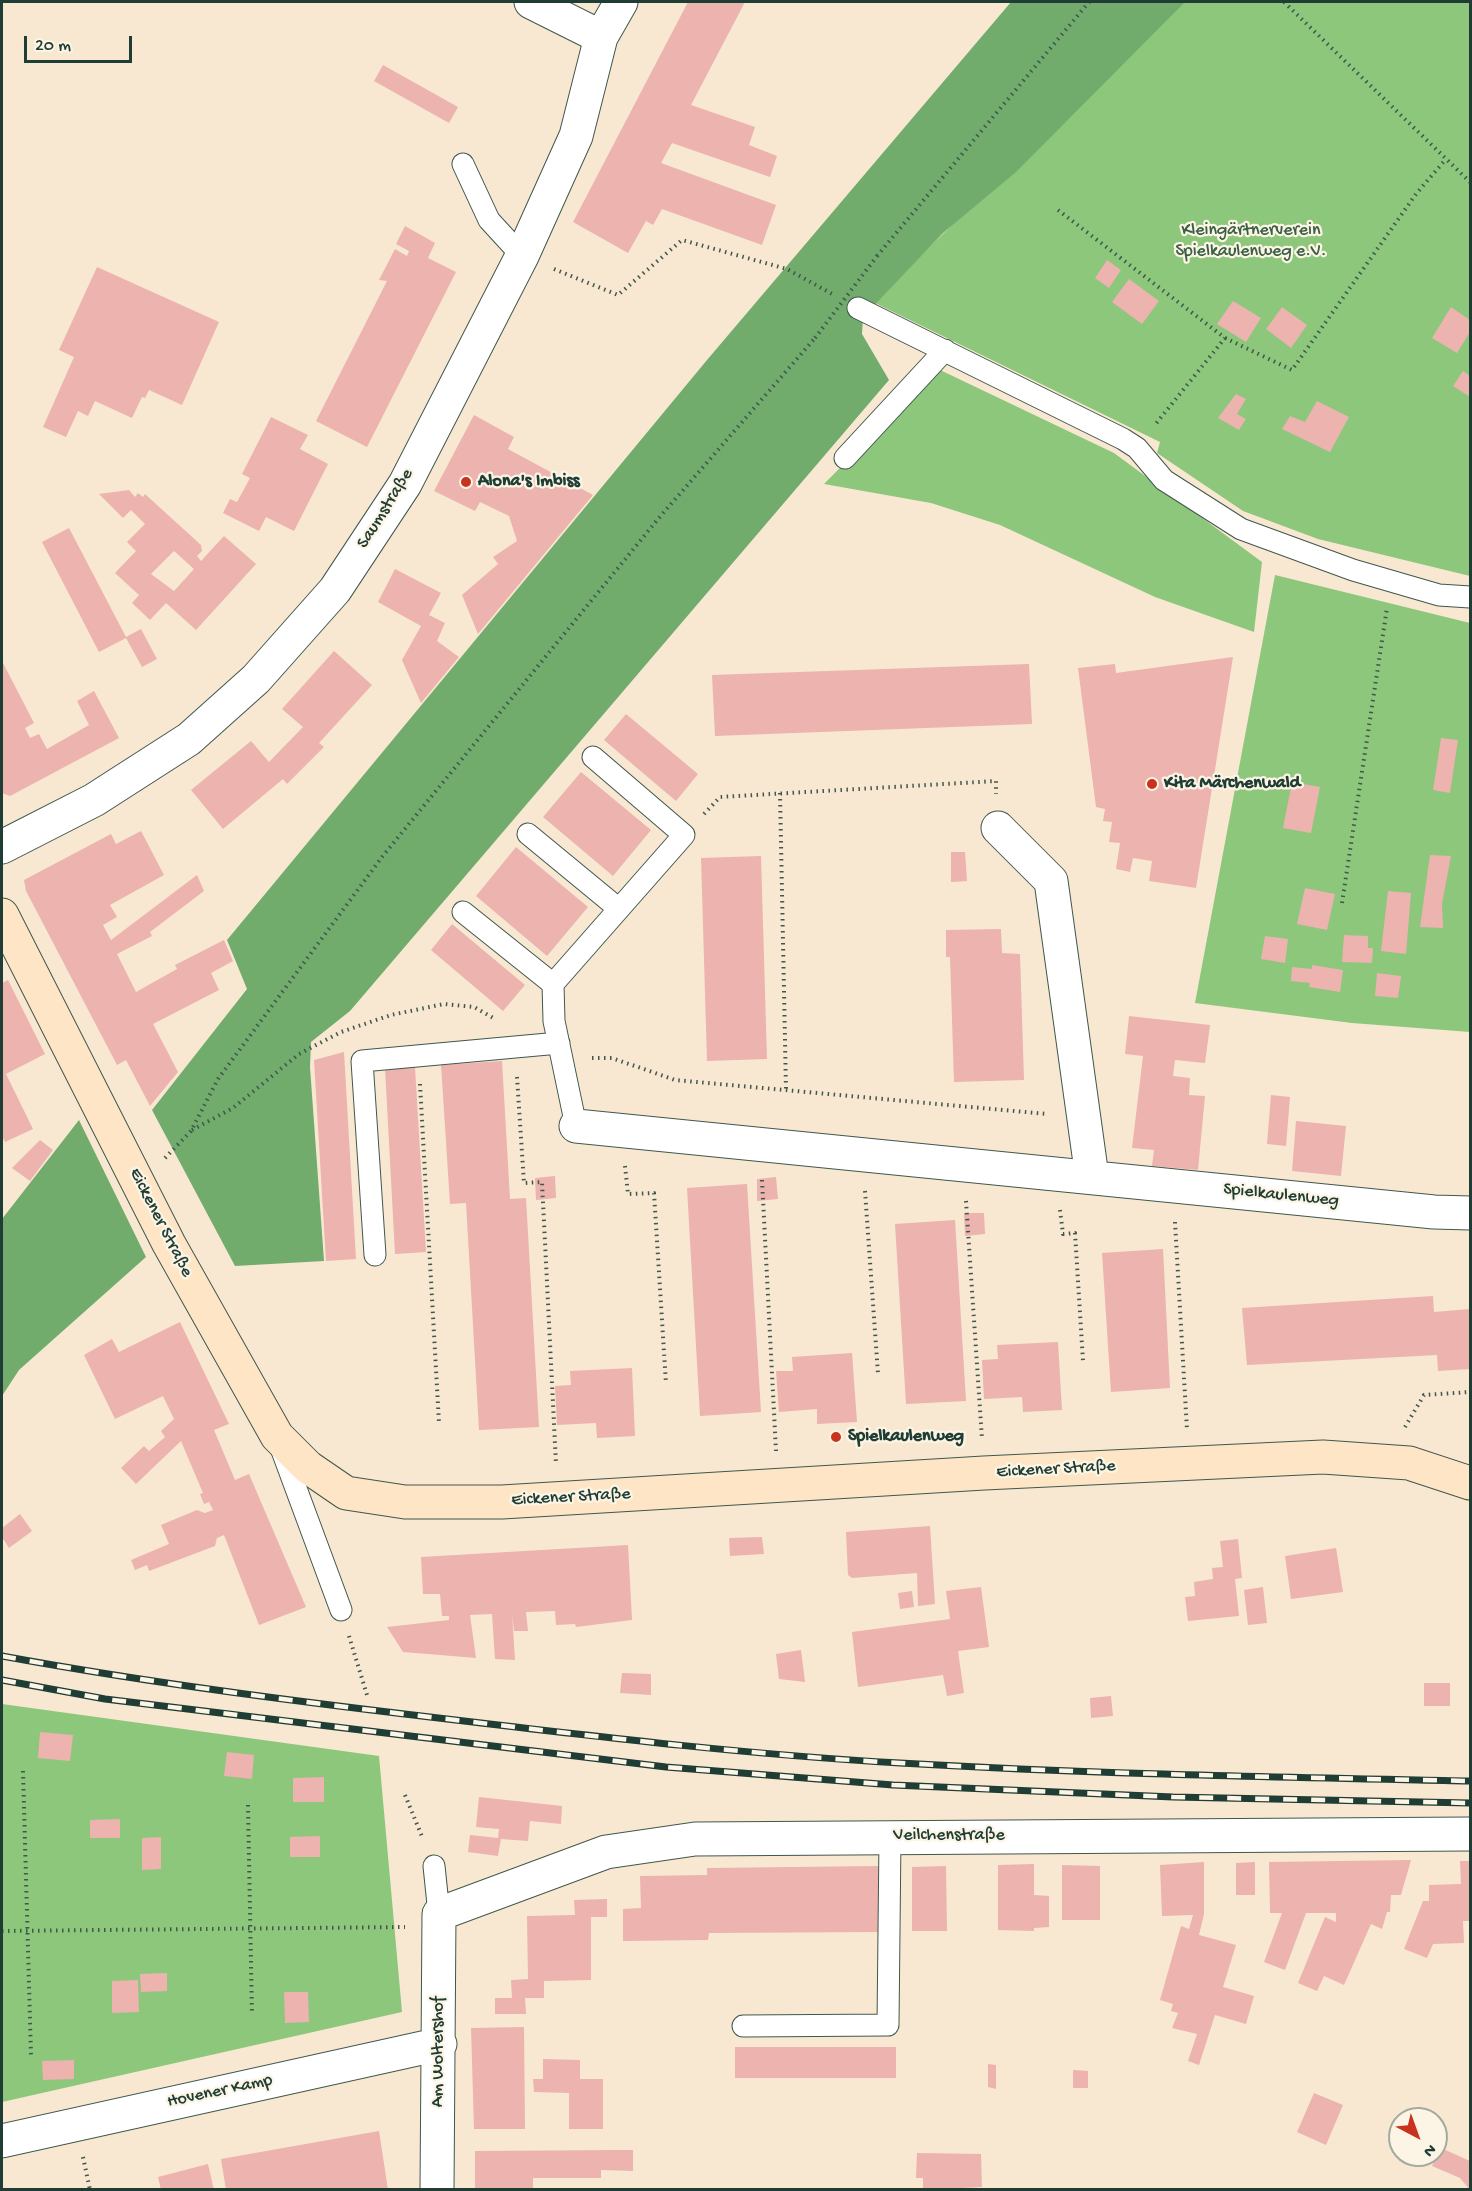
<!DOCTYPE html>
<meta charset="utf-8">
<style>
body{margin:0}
#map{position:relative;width:1472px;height:2191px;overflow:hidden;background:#f8e8d2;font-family:"Gochi Hand",sans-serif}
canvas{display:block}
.frame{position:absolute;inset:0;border:3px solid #1f3d34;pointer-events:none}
.north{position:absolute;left:1388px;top:2107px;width:60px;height:60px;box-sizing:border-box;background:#fcf5e5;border:2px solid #a4ab9e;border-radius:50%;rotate:139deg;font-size:16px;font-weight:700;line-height:24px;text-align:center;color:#1f3d34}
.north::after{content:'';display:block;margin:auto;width:21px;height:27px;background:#c8321e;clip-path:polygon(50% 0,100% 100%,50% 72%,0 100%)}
.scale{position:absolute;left:24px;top:36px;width:108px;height:27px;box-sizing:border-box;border:3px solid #1f3d34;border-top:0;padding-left:8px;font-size:18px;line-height:21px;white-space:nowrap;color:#1f3d34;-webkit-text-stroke:4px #fcf5e5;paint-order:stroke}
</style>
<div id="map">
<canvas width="1472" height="2191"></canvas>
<div class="frame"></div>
<div class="north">N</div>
<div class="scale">20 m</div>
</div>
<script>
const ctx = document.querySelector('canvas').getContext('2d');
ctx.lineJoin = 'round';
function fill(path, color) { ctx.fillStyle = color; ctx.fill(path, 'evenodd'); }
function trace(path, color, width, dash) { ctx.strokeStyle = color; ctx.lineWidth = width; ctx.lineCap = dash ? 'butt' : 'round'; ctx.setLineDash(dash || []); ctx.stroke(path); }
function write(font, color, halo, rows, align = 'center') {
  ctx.font = font + ' "Gochi Hand",sans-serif'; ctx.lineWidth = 4.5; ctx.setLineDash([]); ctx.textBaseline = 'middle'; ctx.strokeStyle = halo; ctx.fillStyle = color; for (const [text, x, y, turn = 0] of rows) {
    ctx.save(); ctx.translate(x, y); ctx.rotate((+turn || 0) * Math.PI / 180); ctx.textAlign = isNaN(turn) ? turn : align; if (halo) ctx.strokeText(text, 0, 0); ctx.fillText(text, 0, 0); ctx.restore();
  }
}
fill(new Path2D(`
 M1181,2H1470V576L1318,539L1243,511L1157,453L1160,442L873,302Z
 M938,369L1114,453L1262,562L1254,632L1155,597L1000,525L931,503L824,484Z
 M1275,575L1470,623V1032L1352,1023L1195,1003Z
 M2,1704L379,1756L402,2012L2,2102Z`), '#8cc77c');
fill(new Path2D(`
 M1011,2H1185L1016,172L943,233L863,317L862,334L889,380L350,1011L311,1042L310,1067L324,1261L235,1266L152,1110L247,989L227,940L707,360Z
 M79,1120L146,1257L19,1370L2,1396V1219Z`), '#71ac6c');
fill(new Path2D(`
 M688,2H745L691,105L755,127L749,145L777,156L770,177L672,143L661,163L776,205L762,245L662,209L653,225L646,221L628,253L573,222Z
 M383,65L458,107L449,123L374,81Z
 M405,226L435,243L428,258L456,272L367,447L316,421L387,281L379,280L395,249L407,256L409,251L396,244Z
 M1107,260L1121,270L1109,288L1095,278Z
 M97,267L219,322L182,405L149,390L145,398L142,397L132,418L95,401L88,416L78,411L66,437L43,427L74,357L59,350Z
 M1129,279L1159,301L1142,324L1112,302Z
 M1233,301L1261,318L1246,342L1217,324Z
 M1282,307L1307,325L1291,348L1266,329Z
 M1451,307L1470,320V332L1457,353L1432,338Z
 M1463,371L1470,376V397L1453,386Z
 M1236,394L1246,399L1237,414L1246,419L1239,430L1218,418Z
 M1317,401L1349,417L1330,452L1282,429L1290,416L1305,422Z
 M474,415L514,437L508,449L593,495L478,634L462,595L498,564L493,557L517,541L509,516L480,502L475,511L434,491Z
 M271,417L308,435L300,449L328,464L294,531L266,517L259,531L223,513L230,499L237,502L250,478L242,474Z
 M129,490L135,497L138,493L143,497L145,494L201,545L202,551L197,556L201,561L224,536L256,564L196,630L166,603L150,620L132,603L139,595L115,573L136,551L127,542L145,524L131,510L123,518L99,494ZM174,551L194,569L174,591L151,574Z
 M69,528L126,637L141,629L157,659L142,667L126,638L99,652L42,542Z
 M395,569L441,593L429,615L445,623L437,641L459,657L421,703L402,660L421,626L378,602Z
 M334,651L372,685L319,743L324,747L287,784L283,779L223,829L191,790L251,741L269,762L303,727L282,709Z
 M1233,657L1196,888L1149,881L1152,861L1133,858L1130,872L1116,869L1120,843L1109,842L1112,822L1103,821L1105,809L1096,807L1078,668L1115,664L1116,673Z
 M2,661L34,723L25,728L30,738L39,734L47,749L89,725L77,701L94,691L119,738L10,796L2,793Z
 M1029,664L1032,724L715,736L712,675Z
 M626,714L698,774L676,801L604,740Z
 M1441,738L1458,740L1450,793L1433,790Z
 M581,772L651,830L613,876L543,817Z
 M1292,782L1320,787L1311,833L1283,828Z
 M141,831L164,875L110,905L117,917L103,925L111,940L197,875L204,891L150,932L152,936L117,954L136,992L177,969L175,965L224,940L233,961L211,973L219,990L153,1024L178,1072L150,1106L126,1060L117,1065L26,891L24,880L111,834L116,844Z
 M516,847L588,907L547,956L476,896Z
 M951,852H965L967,881L951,882Z
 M1430,855L1451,856L1442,904L1443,928L1420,927Z
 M761,856L767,1059L707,1061L701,858Z
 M1305,888L1335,894L1327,930L1297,924Z
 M1388,891L1411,893L1406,954L1381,951Z
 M452,924L525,985L503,1011L431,950Z
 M1001,929L1002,953L1020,954L1024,1080L954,1082L950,957H946V930Z
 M1344,935L1368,936V948H1373L1372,963L1342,962Z
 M1265,936L1288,939L1285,963L1261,959Z
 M1312,965L1343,970L1340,992L1309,987L1310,983L1291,981L1292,967L1312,969Z
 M1377,973L1401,976L1398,998L1375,996Z
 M8,980L45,1054L6,1074L33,1129L5,1142L2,1136V983Z
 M1129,1016L1210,1025L1205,1063L1175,1060L1173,1076L1190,1078L1189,1095L1205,1096L1198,1170L1152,1166L1154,1150L1132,1148L1143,1056L1125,1054Z
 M344,1052L356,1259L326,1261L314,1060Z
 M502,1061L510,1199L526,1198L539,1427L479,1430L466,1203L450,1204L441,1065Z
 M415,1067L426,1252L395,1254L385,1068Z
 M1271,1095L1290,1097L1286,1146L1267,1144Z
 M1296,1121L1346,1126L1341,1176L1292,1171Z
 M40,1140L53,1150L30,1181L12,1168Z
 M555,1176L556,1198L536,1200L535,1178Z
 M776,1177L778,1199L757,1201V1179Z
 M747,1184L761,1412L700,1416L687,1188Z
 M964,1213H984L985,1234L965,1236Z
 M955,1220L966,1401L906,1404L895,1224Z
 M1163,1249L1170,1388L1111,1392L1102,1253Z
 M1433,1296L1434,1312L1470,1309V1369L1438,1371L1437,1355L1247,1365L1242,1308Z
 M180,1322L229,1424L214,1430L235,1480L249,1474L306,1607L259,1625L224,1535L217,1538L215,1546L149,1571L147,1565L135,1570L131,1560L169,1544L161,1525L197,1510L205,1513L213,1510L209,1502L204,1504L200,1494L203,1493L181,1441L136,1484L121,1468L144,1446L149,1451L165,1437L161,1431L174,1419L163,1396L115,1419L84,1355L112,1339L119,1352Z
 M1058,1342L1062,1410L1023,1412L1022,1397L984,1399L982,1360L998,1359L997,1345Z
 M852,1353L857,1422L817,1424V1409L779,1412L776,1371H793L792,1357Z
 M632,1368L635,1436L597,1438L596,1423L557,1425L555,1386L571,1385L570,1371Z
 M20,1514L32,1531L9,1548L2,1537V1528Z
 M930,1526L935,1604L918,1606L917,1573L852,1578L848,1575L846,1532Z
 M762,1537L764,1554L730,1556L729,1538Z
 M1238,1539L1242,1578L1235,1579L1239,1616L1188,1621L1185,1597L1195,1596L1194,1582L1213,1579L1212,1568L1223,1567L1220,1541Z
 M628,1545L632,1620L576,1627L575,1624L556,1625L555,1611L526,1612L528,1631H514L512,1613L515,1660L495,1659L492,1614L470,1615L476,1658L403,1652L387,1627L449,1620V1616H442L440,1594H423L421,1557Z
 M1336,1548L1343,1592L1291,1599L1285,1556Z
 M981,1587L989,1647L958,1651L964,1693L947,1696L943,1675L858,1687L852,1632L950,1619L946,1591Z
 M1263,1587L1267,1623L1248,1625L1244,1590Z
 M912,1591L914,1607L900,1609L898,1593Z
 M801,1650L805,1682L779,1679L776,1654Z
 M622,1673L651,1674V1695L620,1693Z
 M1424,1683H1450V1706H1424Z
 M1111,1696L1113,1716L1091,1718L1090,1698Z
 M40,1732L73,1735L70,1761L38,1758Z
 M227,1752L254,1755L252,1779L224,1776Z
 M324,1777V1802H293V1778Z
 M479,1797L562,1806L561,1824L530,1821L528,1841L501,1839L498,1856L468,1852L470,1835L498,1838L499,1829L476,1827Z
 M120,1819V1838H90V1820Z
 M320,1836V1857H290V1837Z
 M161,1837V1869L142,1870V1838Z
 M1411,1860L1401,1895H1391L1390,1912H1387L1382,1929L1371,1924L1344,1985L1324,1976L1317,1991L1298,1983L1325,1917L1336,1922V1913H1306L1285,1970L1264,1962L1282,1913H1270L1269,1862Z
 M1460,1861H1470V1921H1463L1464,1943L1433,1944L1427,1958L1404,1949L1423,1901H1429V1885L1461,1884Z
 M1204,1862V1914L1199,1935L1236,1945L1223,1987L1254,1996L1246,2024L1215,2015L1199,2065L1188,2061L1197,2034L1172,2028L1178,2013L1171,2011L1173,2004L1160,2000L1181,1926L1189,1929L1193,1915L1162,1916L1160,1865Z
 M1255,1862V1895H1236V1863Z
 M1034,1864V1895L1049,1896V1927L1034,1928V1931L998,1930V1865Z
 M1062,1865L1100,1866V1920H1062Z
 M879,1866V1932L709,1933L708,1940L623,1941V1909L641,1908L640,1876L707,1875V1868Z
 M946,1866L947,1931H912V1867Z
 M607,1899V1917H591V1980L544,1981V1998H525L526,2014H495V1998H512L511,1980L528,1979L527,1916L575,1915L574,1900Z
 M167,1973V1991L141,1992L140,1974Z
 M138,1980L139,2012L112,2013V1981Z
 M284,1992H308L309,2022L285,2023Z
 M524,2027L525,2129H474L471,2028Z
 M735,2047H896V2078H735Z
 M543,2059L580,2060V2079H603V2129H569V2093L534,2092L533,2079H543Z
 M74,2060V2079L43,2080L42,2061Z
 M988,2064L996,2065V2089L988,2087Z
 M1073,2070L1088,2071V2088H1073Z
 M1314,2093L1343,2105L1326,2145L1297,2132Z
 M379,2131L388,2190H226L221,2159Z
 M1441,2148L1470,2161V2190L1460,2178L1432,2166Z
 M618,2150H633V2171L601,2170V2178H533V2190H475V2151Z
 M917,2153L981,2154L982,2187L923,2190V2178H916Z
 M208,2164L214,2190H161L158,2177Z`), '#ecb3af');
const lane = new Path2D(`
 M463,164L489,220L522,256
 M858,308L1123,439L1137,448L1164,480L1241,529L1353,570L1439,595L1470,597
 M845,458L945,350
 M528,834L619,909
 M463,912L553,984
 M576,1126L554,1021L553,984L684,835L593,757
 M375,1255L362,1061L559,1043
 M281,1448L341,1610
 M434,1866L439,1914
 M743,2026L888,2025L890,1837`);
const street = new Path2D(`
 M531,2L601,37
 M998,828L1051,881L1092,1177
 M2,847L94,800L189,739L256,679L335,590L405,484L522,256L576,136L601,37L621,2
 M576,1126L1434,1212L1470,1213
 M2,2141L440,2044
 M437,2190L439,1914L606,1852L695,1839L1470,1834`);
const secondary = new Path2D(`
 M2,915L169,1244L277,1436L308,1467L346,1493L405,1502H502L984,1473L1323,1457L1409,1463L1470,1483`);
trace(lane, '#40574c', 23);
trace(street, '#40574c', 35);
trace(secondary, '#40574c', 35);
trace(new Path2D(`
 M1284,2L1470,182
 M1058,210L1225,338L1154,426
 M877,256L1089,2
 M554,269L618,295L682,240L787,269L834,295
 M1225,338L1292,370L1416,194L1446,159
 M780,793L786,1090
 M704,814L720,797L996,781V794
 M1342,903L1387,608
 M592,1058H612L675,1080L1047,1114
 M517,1077L524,1183L542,1182L556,1464
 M420,1084L439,1423
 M192,1130L233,1108L299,1054L341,1032L391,1015L444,1004L474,1007L495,1019
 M165,1158L191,1131L218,1079L382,857L658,519L815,338
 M625,1166L628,1194L654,1193L666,1384
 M762,1180L776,1451
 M865,1191L878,1374
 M966,1201L982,1439
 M1060,1210L1063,1234L1075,1233L1083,1361
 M1175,1222L1187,1430
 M1405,1427L1424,1395L1470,1392
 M349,1636L367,1695
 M23,1771L31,2055
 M405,1795L423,1839
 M248,1805L252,2015
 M2,1931L405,1927
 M83,2157L90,2190`), '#40574c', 4, [1.5, 4.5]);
trace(lane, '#fff', 21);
trace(street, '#fff', 33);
trace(secondary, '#fde5c5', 33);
const rail = new Path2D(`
 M2,1656C155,1684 309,1703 464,1721C609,1738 754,1755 900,1763C1090,1774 1280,1777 1470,1781
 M2,1680L105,1699L666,1767L893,1785L1173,1797L1470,1803`);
trace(rail, '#1f3d34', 7);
trace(rail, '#fcf5e5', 4.5, [14]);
trace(new Path2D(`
 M815,338L877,256`), '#40574c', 4, [1.5, 4.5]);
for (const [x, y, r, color] of [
 [466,482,6,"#c8321e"],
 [1152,784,6,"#c8321e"],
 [836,1437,6,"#c8321e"]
]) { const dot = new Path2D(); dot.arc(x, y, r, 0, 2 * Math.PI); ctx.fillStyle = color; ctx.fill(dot); trace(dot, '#fcf5e5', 2); }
write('18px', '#3a6046', '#fcf5e5', [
 ["Kleingärtnerverein",1251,231],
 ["Spielkaulenweg e.V.",1251,252]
]);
write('bold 18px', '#1f3d34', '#fcf5e5', [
 ["Alona's Imbiss",478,482],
 ["Kita Märchenwald",1164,784],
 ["Spielkaulenweg",848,1437]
], 'left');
write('18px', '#1f3d34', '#fcf5e5', [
 ["Saumstraße",386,509,-58],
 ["Spielkaulenweg",1281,1196,6],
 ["Eickener Straße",160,1223,63],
 ["Eickener Straße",1056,1470,-3],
 ["Eickener Straße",571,1498,-3],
 ["Veilchenstraße",949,1836],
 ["Am Woltershof",439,2052,-90],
 ["Hovener Kamp",220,2092,-12]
]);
</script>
